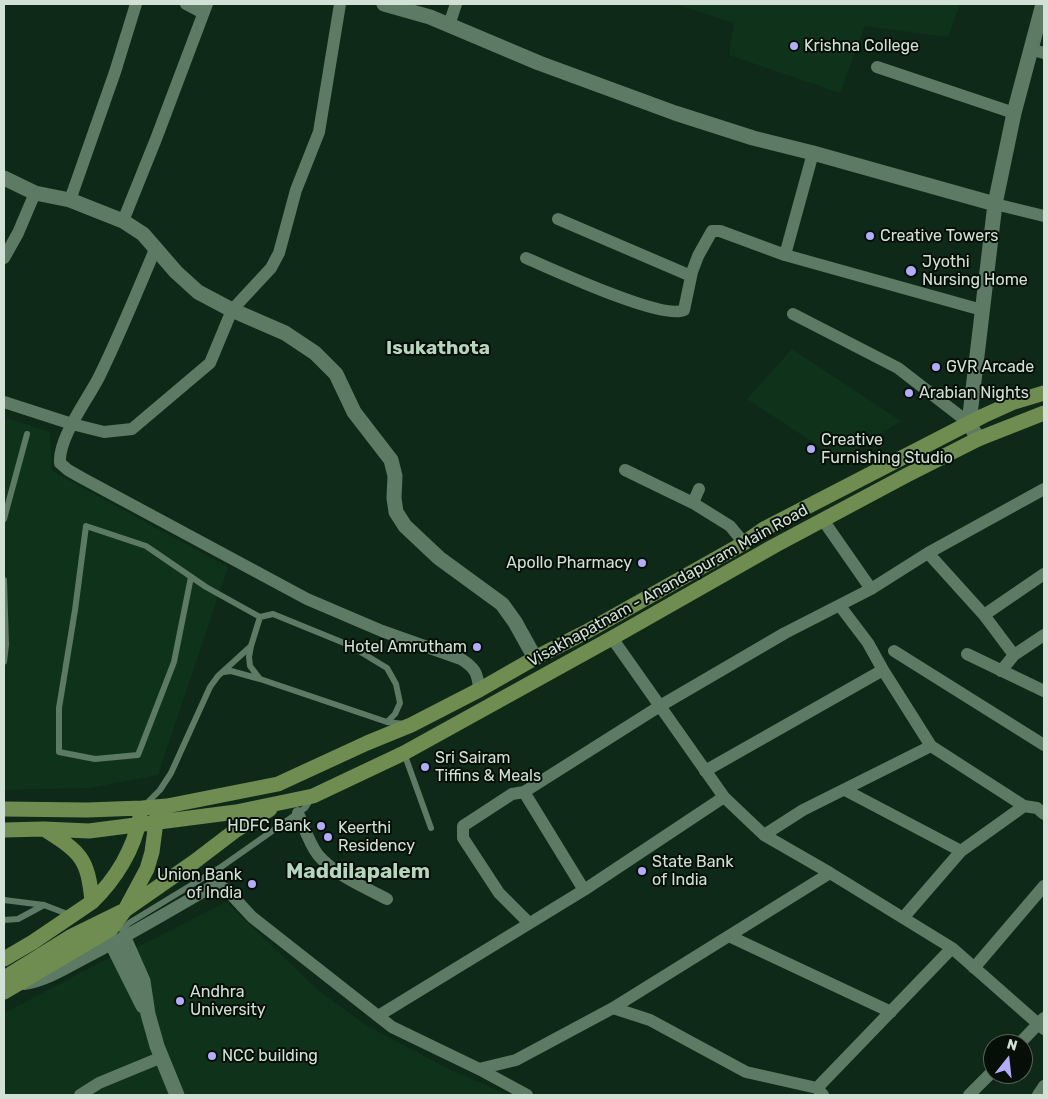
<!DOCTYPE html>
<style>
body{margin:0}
#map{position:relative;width:1048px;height:1099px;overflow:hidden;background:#0f2918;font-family:Rubik,sans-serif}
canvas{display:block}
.frame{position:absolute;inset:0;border:5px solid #d1e1d5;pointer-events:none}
.north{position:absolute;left:983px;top:1034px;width:50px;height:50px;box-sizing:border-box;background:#050f08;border:1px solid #57635a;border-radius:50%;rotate:16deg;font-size:14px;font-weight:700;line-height:20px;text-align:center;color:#d1e1d5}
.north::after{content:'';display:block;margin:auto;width:18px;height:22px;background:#b3acf9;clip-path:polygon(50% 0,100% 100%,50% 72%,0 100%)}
</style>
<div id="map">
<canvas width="1048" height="1099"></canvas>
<div class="frame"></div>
<div class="north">N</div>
</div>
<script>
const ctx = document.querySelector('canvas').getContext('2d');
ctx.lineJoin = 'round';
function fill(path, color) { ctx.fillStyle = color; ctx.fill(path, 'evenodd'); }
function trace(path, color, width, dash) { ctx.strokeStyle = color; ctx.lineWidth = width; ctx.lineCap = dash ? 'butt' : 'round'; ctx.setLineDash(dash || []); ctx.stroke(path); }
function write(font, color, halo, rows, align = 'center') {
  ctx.font = font + ' Rubik,sans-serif'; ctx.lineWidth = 4; ctx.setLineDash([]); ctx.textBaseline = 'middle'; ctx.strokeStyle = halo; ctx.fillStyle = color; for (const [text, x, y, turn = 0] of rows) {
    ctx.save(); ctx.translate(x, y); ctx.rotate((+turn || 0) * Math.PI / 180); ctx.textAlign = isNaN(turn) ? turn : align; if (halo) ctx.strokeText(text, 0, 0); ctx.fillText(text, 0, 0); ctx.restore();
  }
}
fill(new Path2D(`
 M675,4H960L948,37L865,26L840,93L729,55L734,23Z
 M792,349L901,421L840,460L747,399Z
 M7,418L50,432L52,471L228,567L158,775L90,788L4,790V423Z
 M226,902L318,990L364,1024L445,1067L508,1095H4V1013L107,959L136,948Z`), '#0f321b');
trace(new Path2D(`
 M4,519L27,434
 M191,577L174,662L138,755L95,759L59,752V708L75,610L86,526L146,546L206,587L260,617
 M4,580L6,645L4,662
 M224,672L231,671L260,679L387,722L404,724
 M260,679L250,666L249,657L251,646L260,617L273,614L349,645L387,668L396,684L400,703L395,714L387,722
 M404,753L431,828
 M145,805L160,790L171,773L210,687L218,676L251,646
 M4,900L44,905L70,915
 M4,920L18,919L44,905
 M122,930L129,923L221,867L305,808L311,799`), '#5d7a65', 6);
trace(new Path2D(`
 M186,4L203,13
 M449,25L456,4
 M1030,49L1044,53
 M877,67L1014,113
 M813,153L785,255L982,310
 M70,200L115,72L136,4
 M995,204L1044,216
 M558,219L691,276
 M123,221L156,139L207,4
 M156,247C138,290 120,334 99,377C88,399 58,438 60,463L68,470L82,478L307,599L382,631L461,659C475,668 478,673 479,690
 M4,258L18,233L35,193
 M526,258C552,269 663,321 684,310L692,272L698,256L712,231H720L785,255
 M793,314L898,368L969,423
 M4,402L72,424L104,432L132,429L210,363L232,310L271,268L279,253L296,190L319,132L340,4
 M625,470L693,503
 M699,489L693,503L730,526L744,543
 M823,520L871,589
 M928,553L984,615L1044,574
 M840,606L868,643L883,670L931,746L1024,806L1037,808L1044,814
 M984,615L1014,655
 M612,638L724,797L764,835L830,873L952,948L1044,1029
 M894,651L1044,745
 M967,654L1044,691
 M1001,671L1014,655L1044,635
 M705,771L883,670
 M845,790L961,851L1024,806
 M524,792L584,890
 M298,813C304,827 309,843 318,855C335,875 364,887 387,899
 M764,835L803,810L931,746
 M903,918L961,851
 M529,923L499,893L463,838V826L512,794L524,792L660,706L785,633L871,589L928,553L1044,489
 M729,936L891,1012
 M974,968L1044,886
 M24,984C46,981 68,967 87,957C129,935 170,911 211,887L218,885L227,890L252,917L392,1027L479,1069L527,1095
 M613,1008L830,873
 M378,1016L584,890L724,797
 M1019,1044L1044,1018
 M479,1069L516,1060L613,1008L650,1020L746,1072L817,1088L823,1095
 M817,1088L952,948
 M80,1095L99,1083L162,1057
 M969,1095L993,1071
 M1038,1095L1044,1086`), '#5d7a65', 12);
trace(new Path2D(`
 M384,4L430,17L539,63L675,113L753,138L813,153L995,204L969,423L978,439
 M4,178L35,193L70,200L123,221L143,234L176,272L198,292L232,310L285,333L315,353L336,374L354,412L391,460L395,476L394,498L396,512L405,526L439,558L502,604L515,622L535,658
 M995,204L1014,113L1043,4
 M124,938L143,981L148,1014L157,1046L177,1095
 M112,944L143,1006`), '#5d7a65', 15);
trace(new Path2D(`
 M4,809L87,810L142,808L167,806L278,784L367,743L411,725L479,690L535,658L586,632L744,543L764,529L983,416L1014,402L1044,393
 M44,829C80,852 88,857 92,902
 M4,830L44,829L89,831L236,812L313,796L404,753L612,638L774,546L907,475L978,439L1044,413
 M4,959L33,942L92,902C116,879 134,849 140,817
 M4,978L70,937L125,910L194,862L236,830L270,809
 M4,992L111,929L125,910L147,869L152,852L157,814`), '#708d51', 15);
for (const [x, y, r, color] of [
 [794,46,5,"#b3acf9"],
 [870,236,5,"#b3acf9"],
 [911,271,6,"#b3acf9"],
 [936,367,5,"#b3acf9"],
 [909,393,5,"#b3acf9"],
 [811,449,5,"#b3acf9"],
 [642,563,5,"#b3acf9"],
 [477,647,5,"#b3acf9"],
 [425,767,5,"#b3acf9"],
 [321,826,5,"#b3acf9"],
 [328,837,5,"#b3acf9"],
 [642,871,5,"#b3acf9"],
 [252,884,5,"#b3acf9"],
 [180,1001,5,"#b3acf9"],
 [212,1056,5,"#b3acf9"]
]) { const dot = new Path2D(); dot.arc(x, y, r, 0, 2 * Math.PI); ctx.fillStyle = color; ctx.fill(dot); trace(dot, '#050f08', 2); }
write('16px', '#d1e1d5', '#050f08', [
 ["Krishna College",804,46],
 ["Creative Towers",880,236],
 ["Jyothi",922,262],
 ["Nursing Home",922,280],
 ["GVR Arcade",946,367],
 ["Arabian Nights",919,393],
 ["Creative",821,440],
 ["Furnishing Studio",821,458],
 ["Apollo Pharmacy",632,563,"right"],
 ["Hotel Amrutham",467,647,"right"],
 ["Sri Sairam",435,758],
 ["Tiffins & Meals",435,776],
 ["HDFC Bank",311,826,"right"],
 ["Keerthi",338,828],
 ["Residency",338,846],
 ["State Bank",652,862],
 ["of India",652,880],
 ["Union Bank",242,875,"right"],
 ["of India",242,893,"right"],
 ["Andhra",190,992],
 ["University",190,1010],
 ["NCC building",222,1056]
], 'left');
write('16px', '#d1e1d5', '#050f08', [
 ["Visakhapatnam - Anandapuram Main Road",668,586,-29]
]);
write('bold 19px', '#b5d5bd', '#050f08', [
 ["Isukathota",438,349]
]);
write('bold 21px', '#b5d5bd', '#050f08', [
 ["Maddilapalem",358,872]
]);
</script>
